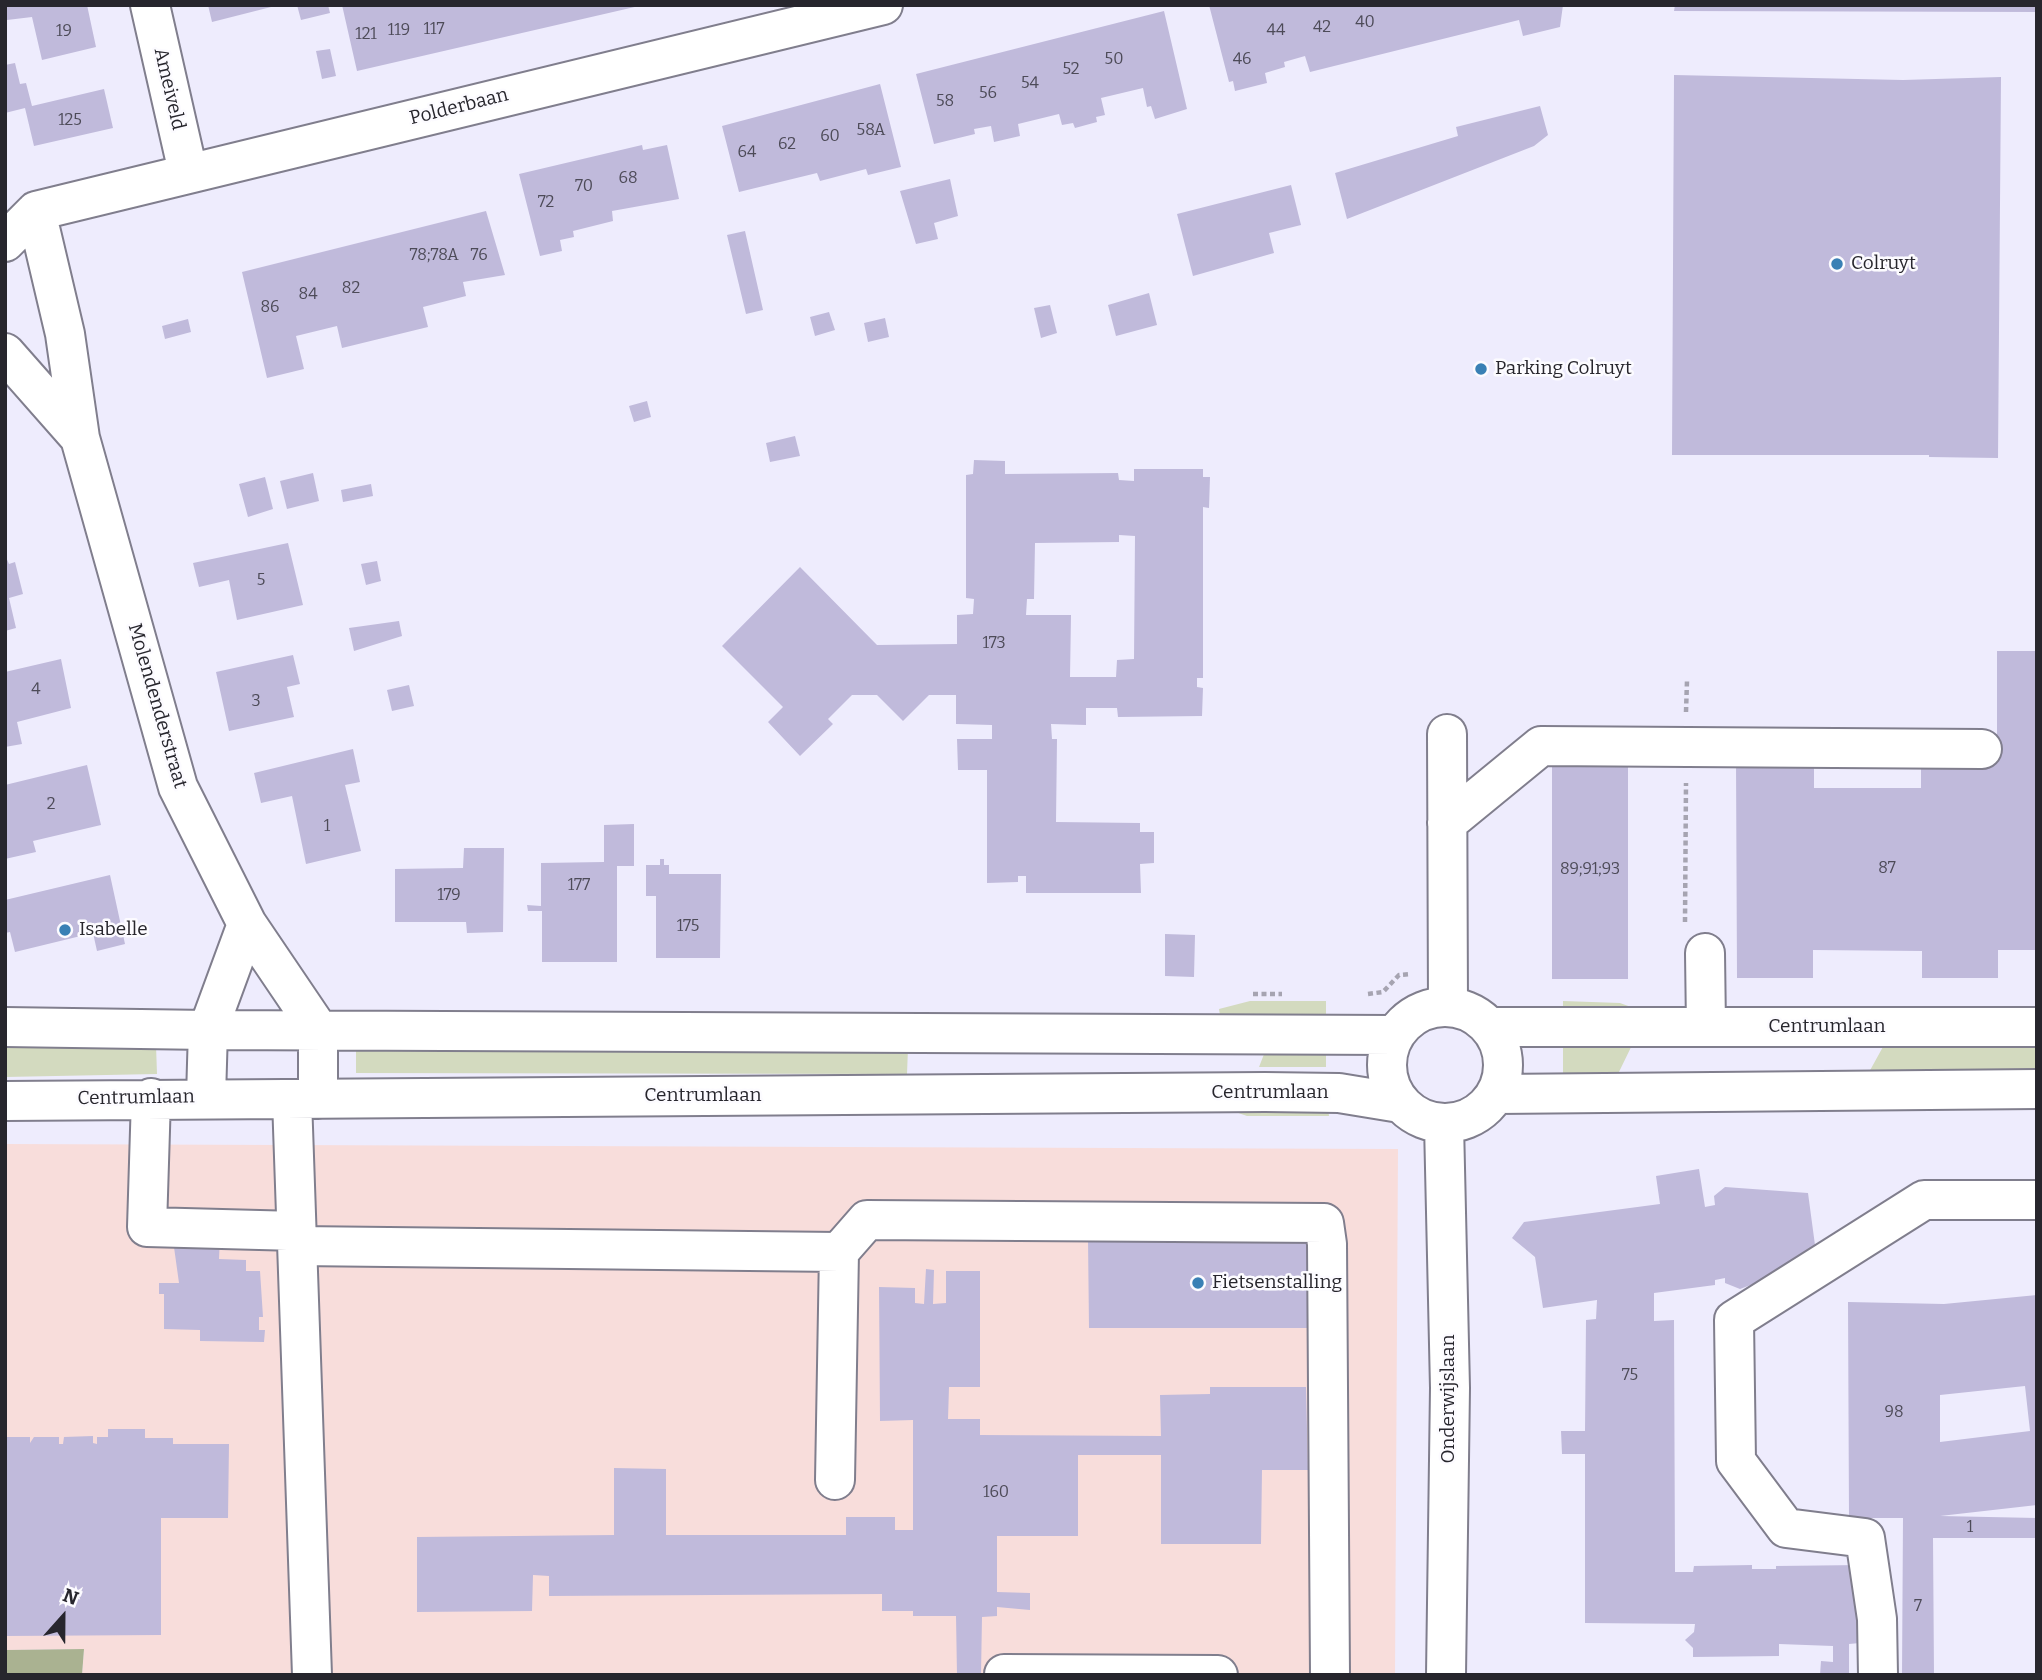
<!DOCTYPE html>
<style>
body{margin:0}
#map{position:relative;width:2042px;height:1680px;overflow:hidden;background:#eeecfd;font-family:Bitter,serif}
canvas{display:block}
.frame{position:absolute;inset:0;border:7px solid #27262d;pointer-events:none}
.north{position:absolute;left:28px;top:1582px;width:70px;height:70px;-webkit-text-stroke:5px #fcfbff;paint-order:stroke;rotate:21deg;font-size:19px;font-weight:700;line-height:28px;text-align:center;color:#27262d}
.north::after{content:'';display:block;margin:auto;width:24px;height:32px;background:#27262d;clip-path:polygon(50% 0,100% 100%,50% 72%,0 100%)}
</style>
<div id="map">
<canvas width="2042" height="1680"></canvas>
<div class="frame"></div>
<div class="north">N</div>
</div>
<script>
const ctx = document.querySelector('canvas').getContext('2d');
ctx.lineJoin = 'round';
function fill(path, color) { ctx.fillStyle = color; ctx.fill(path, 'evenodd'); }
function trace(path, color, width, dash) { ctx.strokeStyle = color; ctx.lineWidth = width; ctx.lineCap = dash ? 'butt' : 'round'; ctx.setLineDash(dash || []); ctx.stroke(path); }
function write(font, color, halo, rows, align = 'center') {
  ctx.font = font + ' Bitter,serif'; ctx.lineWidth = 5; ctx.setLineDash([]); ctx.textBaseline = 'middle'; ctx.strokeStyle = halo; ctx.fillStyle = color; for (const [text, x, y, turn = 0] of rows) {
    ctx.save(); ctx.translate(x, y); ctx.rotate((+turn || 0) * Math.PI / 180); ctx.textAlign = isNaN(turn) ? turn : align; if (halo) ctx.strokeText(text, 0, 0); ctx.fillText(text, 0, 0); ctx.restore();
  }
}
fill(new Path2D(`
 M5,1144L1398,1149L1395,1675H82L84,1649L5,1650Z`), '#f8dddb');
fill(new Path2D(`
 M1250,1001H1326V1016L1220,1015L1219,1009Z
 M1563,1001L1620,1003L1653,1015L1563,1018Z
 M1270,1039H1326V1067H1259Z
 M1635,1039L1617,1076L1563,1077V1040Z
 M2037,1044V1074H1868L1884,1045Z
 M156,1045L157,1074L5,1077V1047Z
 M356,1047L908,1048L907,1074L356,1073Z
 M1327,1099L1329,1116H1247L1209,1103Z`), '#d3dabf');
fill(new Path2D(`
 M84,1649L82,1675H5V1650Z`), '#aab291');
fill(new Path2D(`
 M5,5H87L96,47L42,60L32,17L7,20Z
 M208,5H275V6L212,22Z
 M297,5H328L330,13L301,20Z
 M342,5H639V6L357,71Z
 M1209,5H1563L1560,27L1523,36L1519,20L1310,72L1305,56L1284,62L1285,67L1265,73L1267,83L1235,91L1233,81L1229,82Z
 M1675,5H2037V12L1674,11Z
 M1164,11L1187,109L1155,119L1151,106L1147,107L1143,88L1101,98L1105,115L1096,117L1097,122L1075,128L1073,123L1062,125L1059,114L1018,124L1020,136L994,142L991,126L974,129L975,134L934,144L916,74Z
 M330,49L336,76L322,79L316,51Z
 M15,63L20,84L26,83L32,106L104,89L113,128L34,146L25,108L5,113V65Z
 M1674,75L1903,80L2001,77L1998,458L1929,457V455H1672Z
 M880,84L901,167L868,175L866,169L820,181L817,173L739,192L722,126Z
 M1540,106L1548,135L1534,146L1347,219L1335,173L1458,136L1456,127Z
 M642,145L643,150L667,145L679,199L612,211L613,221L573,231L574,237L560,240L562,251L540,256L519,174Z
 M950,179L958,216L934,223L938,239L916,244L900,191Z
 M1291,185L1301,225L1269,233L1274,253L1193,276L1177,214Z
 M486,211L505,275L463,282L466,296L423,307L428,327L342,348L337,326L296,336L304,369L267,378L242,272Z
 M745,231L763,310L746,314L727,235Z
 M1149,293L1157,325L1116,336L1108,305Z
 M1050,305L1057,333L1041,338L1034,308Z
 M829,312L835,330L815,336L810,317Z
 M885,318L889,337L868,342L864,323Z
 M188,319L191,332L165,339L162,326Z
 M647,401L651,417L634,422L629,406Z
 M795,436L800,456L770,462L766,443Z
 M974,460L1005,461V474L1118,473L1119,480L1134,481V469H1203V477H1210L1209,508L1203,507V678H1197V687L1203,688L1202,716L1118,717L1117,708H1086V725L1051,724L1052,739H1057L1056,822L1140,823V832H1154V863L1140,864L1141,893H1026V876H1018V882L987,883V770H958L957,739H992V725L956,724V695H929L903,721L877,695H852L828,719L833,724L800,756L768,722L783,707L722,646L800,567L877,645L957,644V615L973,614L974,599L966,598V475L973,474ZM1119,535L1135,536L1134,659L1117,660L1116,677H1070L1071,615H1026L1027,599H1034L1035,543L1119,542Z
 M313,473L319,501L287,509L280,481Z
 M265,477L273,509L248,517L239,484Z
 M371,484L373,496L343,502L341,490Z
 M288,543L303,605L237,620L229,580L199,587L193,563Z
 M5,555L9,564L15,562L23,594L9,598L16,628L5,631Z
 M377,561L381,581L366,585L361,564Z
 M399,621L402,636L354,651L349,628Z
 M1997,651H2037V950H1998V978H1922V951L1813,950V978H1737L1736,761L1814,760V788H1921V760H1997Z
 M293,655L300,684L287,687L294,717L229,731L216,672Z
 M61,659L71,708L17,722L22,744L5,747V672Z
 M409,685L414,706L392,711L387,690Z
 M353,749L360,782L345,785L361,851L306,864L292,796L261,803L254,773Z
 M1552,762H1628V979H1552Z
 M87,765L101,825L33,841L36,852L5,859V785Z
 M634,824V866H617V962H542V911H528L527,905L541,906V863L604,862V825Z
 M464,848H504L503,932L467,933L466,922H395V869L463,868Z
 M660,859H664V865H669V874H721L720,958H656V896H646V865H660Z
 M110,875L125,944L97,951L93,933L15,952L10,932L5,933V900Z
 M1165,934L1195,935L1194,977L1165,976Z
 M1699,1169L1705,1207L1715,1205L1714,1196L1725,1187L1808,1193L1817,1260L1740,1289L1725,1283V1278L1715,1280V1285L1654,1293V1321L1674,1320L1675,1572H1693L1694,1566L1752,1565V1569H1776V1566L1861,1565L1860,1643L1849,1644V1675H1820L1821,1661L1833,1662V1646L1779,1644V1656L1693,1657V1648L1685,1640L1694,1632L1695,1624L1585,1623V1454H1562L1561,1431H1585L1586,1320L1596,1319L1597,1300L1543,1308L1535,1257L1512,1238L1524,1222L1660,1204L1656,1176Z
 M220,1236L219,1259L246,1260V1271H260L263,1317H259V1330H265L264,1342L200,1341V1330L164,1329V1294H159V1283H179L173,1240Z
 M1307,1238V1328H1089L1088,1239Z
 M926,1269L934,1270L933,1304L946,1303V1271H980V1387H949L948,1419H980V1435L1161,1436L1160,1395L1210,1394V1387H1306L1308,1470H1262L1261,1544H1161V1455H1078V1536H997V1592L1030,1593V1610L997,1607V1616L982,1617L981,1675H957L956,1616H913V1611H882V1594L549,1596V1576L533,1575L532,1611L417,1612V1537L614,1535V1468L666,1469V1535H846V1517H895V1530H913V1420L880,1421L879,1287L915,1288V1303L924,1304Z
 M2037,1295V1505L1940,1516L2037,1518V1538H1933L1934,1675H1902L1903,1518H1849L1848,1302L1944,1304ZM2025,1386L2030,1431L1940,1442V1395Z
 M108,1429H145V1438H173V1444H229L228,1518H161V1635L5,1636V1437H30V1443L34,1437H59V1444H63L64,1437L93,1436V1443L97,1444V1437H108Z`), '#c0badb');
const minor = new Path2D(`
 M150,5L188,172
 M36,211L65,334L80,438L178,787L247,924L318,1029V1099
 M5,242L36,211L883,5
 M5,353L80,438
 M1447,734L1448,1006
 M1447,823L1541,746L1982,749
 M1705,953L1706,1027
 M1387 1065a58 58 0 1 1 116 0a58 58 0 1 1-116 0Z
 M5,1027L208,1030L1395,1035
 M1491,1027H2037
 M1497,1094L2037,1089
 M206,1097L208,1030L247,924
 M151,1098L147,1227L297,1231
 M292,1099L312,1675
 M5,1101L1265,1092L1339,1093L1400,1103
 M1444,1124L1450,1388L1446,1675
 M298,1246L839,1252L867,1220L1324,1223L1327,1244L1330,1675
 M835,1480L839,1252
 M1004,1674L1218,1675
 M1878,1675L1877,1619L1865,1538L1786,1528L1736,1461L1734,1320L1924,1200H2037`);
trace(minor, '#807e8d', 42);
trace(new Path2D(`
 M1686,712L1687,681
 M1685,922L1686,783
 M1253,994H1282
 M1368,994L1383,992L1399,975L1411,974`), '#a6a4b1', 4.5, [5, 3.5]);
trace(minor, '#fff', 38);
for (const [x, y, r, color] of [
 [1837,264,7,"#3980b5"],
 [1481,369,7,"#3980b5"],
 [65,930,7,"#3980b5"],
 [1198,1283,7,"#3980b5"]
]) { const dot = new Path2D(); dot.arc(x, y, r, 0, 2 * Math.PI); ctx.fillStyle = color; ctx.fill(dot); trace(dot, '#fcfbff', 2.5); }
write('16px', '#4d4b58', null, [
 ["40",1365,23],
 ["42",1322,28],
 ["117",434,30],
 ["119",399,31],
 ["44",1276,31],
 ["19",64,32],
 ["121",366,35],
 ["50",1114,60],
 ["46",1242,60],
 ["52",1071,70],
 ["54",1030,84],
 ["56",988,94],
 ["58",945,102],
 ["125",70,121],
 ["58A",871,131],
 ["60",830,137],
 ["62",787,145],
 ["64",747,153],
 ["68",628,179],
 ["70",584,187],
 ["72",546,203],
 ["78;78A",434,256],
 ["76",479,256],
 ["82",351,289],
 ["84",308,295],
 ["86",270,308],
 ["5",261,581],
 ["173",994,644],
 ["4",36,690],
 ["3",256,702],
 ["2",51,805],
 ["1",327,827],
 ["87",1887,869],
 ["89;91;93",1590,870],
 ["177",579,886],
 ["179",449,896],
 ["175",688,927],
 ["75",1630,1376],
 ["98",1894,1413],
 ["160",996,1493],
 ["1",1970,1528],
 ["7",1918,1607]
]);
write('19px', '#27262d', '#fcfbff', [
 ["Ameiveld",169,89,77],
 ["Polderbaan",459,107,-14],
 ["Molendenderstraat",157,706,74],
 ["Centrumlaan",1827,1027],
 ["Centrumlaan",1270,1093],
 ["Centrumlaan",703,1096],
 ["Centrumlaan",136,1098,-1],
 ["Onderwijslaan",1449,1399,-90]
]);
write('19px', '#27262d', '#fcfbff', [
 ["Colruyt",1851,264],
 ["Parking Colruyt",1495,369],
 ["Isabelle",79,930],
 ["Fietsenstalling",1212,1283]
], 'left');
</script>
